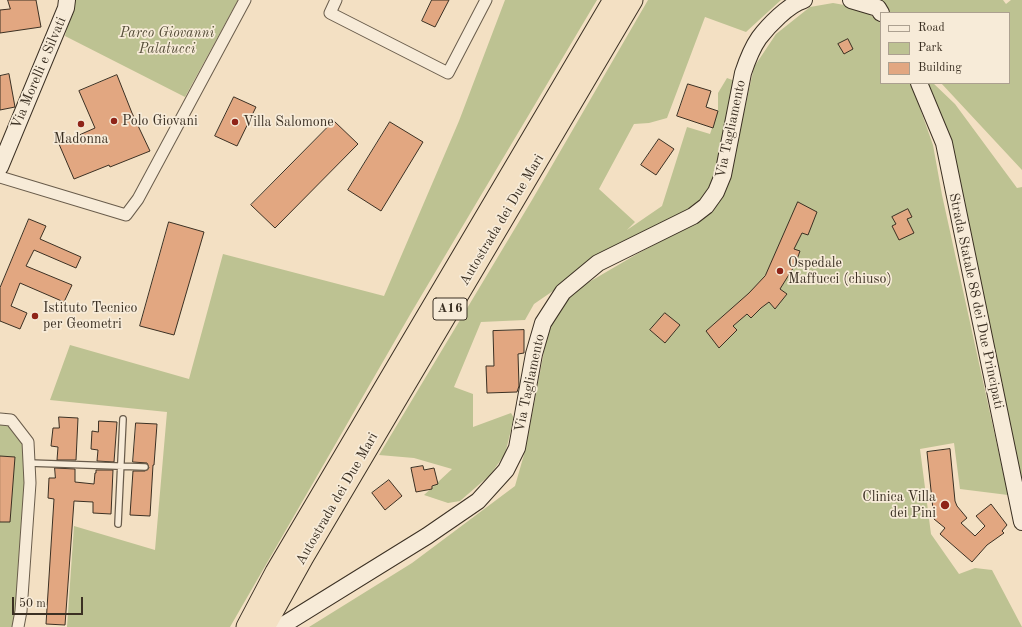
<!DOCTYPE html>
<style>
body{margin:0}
#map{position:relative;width:1022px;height:627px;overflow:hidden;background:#f3e0c3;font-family:"Old Standard TT",serif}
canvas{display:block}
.legend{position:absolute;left:880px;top:12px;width:130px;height:72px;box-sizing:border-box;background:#f7ebd8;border:1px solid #aca090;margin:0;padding:5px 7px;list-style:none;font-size:12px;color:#3b3023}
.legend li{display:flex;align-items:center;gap:8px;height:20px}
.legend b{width:20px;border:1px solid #aca090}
.scale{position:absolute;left:12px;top:597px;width:71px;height:18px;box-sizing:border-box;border:2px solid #3b3023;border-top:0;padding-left:5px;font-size:12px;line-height:14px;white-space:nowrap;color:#3b3023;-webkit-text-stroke:3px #f7ebd8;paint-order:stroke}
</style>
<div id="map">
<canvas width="1022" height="627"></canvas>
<ul class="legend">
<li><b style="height:5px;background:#f7ebd8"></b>Road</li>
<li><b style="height:11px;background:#bdc292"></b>Park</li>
<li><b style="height:11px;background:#e2a781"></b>Building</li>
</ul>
<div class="scale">50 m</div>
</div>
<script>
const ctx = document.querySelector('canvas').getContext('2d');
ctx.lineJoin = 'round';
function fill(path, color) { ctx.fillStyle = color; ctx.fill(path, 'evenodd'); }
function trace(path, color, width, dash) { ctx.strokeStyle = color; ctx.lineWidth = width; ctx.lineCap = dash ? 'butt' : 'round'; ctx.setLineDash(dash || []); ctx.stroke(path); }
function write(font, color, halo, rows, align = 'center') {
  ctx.font = font + ' "Old Standard TT",serif'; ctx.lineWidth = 3.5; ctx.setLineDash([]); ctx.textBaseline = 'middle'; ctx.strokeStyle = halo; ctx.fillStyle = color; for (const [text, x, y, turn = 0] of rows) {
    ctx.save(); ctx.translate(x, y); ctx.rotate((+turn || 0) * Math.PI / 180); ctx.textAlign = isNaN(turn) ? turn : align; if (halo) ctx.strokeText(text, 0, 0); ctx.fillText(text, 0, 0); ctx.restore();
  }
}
fill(new Path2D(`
 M74,0H238L185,97L65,36Z
 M505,0H597L411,313L230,627H67L74,526L155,550L167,412L50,400L70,345L189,379L223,254L384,296L459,121Z
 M648,0H781L746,32L705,17L667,118L649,123L634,124L599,189L635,222L627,230L662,206L687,127L710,134L718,110V93L727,78L735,81L729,114L713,184L695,207L614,249L534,304L525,320L481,322L454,387L473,394V427L511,413L514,418L505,454L490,475L460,501L448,503L424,495L452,469L414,458L379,455L532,200Z
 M872,0H1003L1006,4L1011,0H1022V170L941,83H1009V13H886Z
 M833,3L861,8L881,23V83H911L933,145L942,195L1008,495L960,489L954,443L920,449L931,534L959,574L975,568L992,570L1022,627H309L412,563L515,486L525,451L549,325L565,299L584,285L637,254L701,220L709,214L730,176L754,67L776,34L810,7Z
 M922,83H933L955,104L1017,188L1022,187V492Z
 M0,419L11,420L28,442L18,627H0Z`), '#bdc292');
const building = new Path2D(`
 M8,0H36L41,27L0,33V10L10,9Z
 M432,0H449L435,27L422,21Z
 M848,39L853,49L844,54L838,44Z
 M9,74L15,107L0,110V76Z
 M117,75L132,113L150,151L110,167L109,165L74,179L59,144L95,128L79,91Z
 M688,84L711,91L706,107L718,111L713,128L677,116Z
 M234,97L256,107L237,146L215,136Z
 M334,121L358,144L275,228L251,205Z
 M390,122L423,142L381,211L348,190Z
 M659,139L674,149L656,175L641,165Z
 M798,202L817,212L808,235L802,233L794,249L800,251L795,265L780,289L787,294L775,309L769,302L761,308L751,318L747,314L733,326L737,330L719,348L706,331L749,293L765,276Z
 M908,209L912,217L907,219L914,233L899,240L892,226L896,224L892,217Z
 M29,219L46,226L40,239L81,257L76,268L34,250L26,266L72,285L64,302L20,283L11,306L27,313L20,329L0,321V288Z
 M169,222L204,232L174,335L140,326Z
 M665,313L680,325L665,343L650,330Z
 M524,330V353L518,354L519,386L517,392L487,393L486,366H494L493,331Z
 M59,417L78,418L76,460H57L58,447L51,446L53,428H59Z
 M99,421L117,422L114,462L97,461L98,450L91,449L92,431L98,432Z
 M136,423L157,424L154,465H153L150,516L130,515L133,471H145L149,468L147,463L133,462Z
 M950,449L955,501L957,506L967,518L961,523L975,536L985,526L976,516L991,504L1007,525L1002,531L1004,533L987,545L972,562L940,534L945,528L934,519L927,452Z
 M0,456L15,457L10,522H0Z
 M423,466L424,470L434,468L438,484L432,486V489L416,492L411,468Z
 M55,468L75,469V482L94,484L95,473H96V470H113L111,514L93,513V502L74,501L65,625L46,624L54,499L48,498L49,478H55Z
 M389,480L402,496L385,510L372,493Z`);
fill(building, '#e2a781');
trace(building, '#3b3023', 1);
const service = new Path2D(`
 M29,463L145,467
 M118,524L123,419`);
const minor = new Path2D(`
 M336,0L330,13L448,73L486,0
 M0,177L126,215L138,199L245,0
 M0,419L11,420L28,442L30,483L21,611L18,627`);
const secondary = new Path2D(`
 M851,0L878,8L881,13
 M919,83L944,143L1022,522
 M0,167L66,8L67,0
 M280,627L427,536L478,501L506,470L517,448L534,354L543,323L563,292L598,263L693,216L706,206L716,192L723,175L743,73C747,61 752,48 759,38C768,26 789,4 804,0`);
const motorway = new Path2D(`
 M247,627L276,572L614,0
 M264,627L303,557L632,0`);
trace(service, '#695c4b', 8);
trace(minor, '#695c4b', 13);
trace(secondary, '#3b3023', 18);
trace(motorway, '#3b3023', 23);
trace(service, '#f7ebd8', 5.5);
trace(minor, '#f7ebd8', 11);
trace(secondary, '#f7ebd8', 16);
trace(motorway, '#f3e0c3', 21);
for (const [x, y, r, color] of [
 [114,121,4,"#8f2418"],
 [235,122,4,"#8f2418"],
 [81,124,4,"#8f2418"],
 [780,271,4,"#8f2418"],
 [35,316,4,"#8f2418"],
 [945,505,5,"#8f2418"]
]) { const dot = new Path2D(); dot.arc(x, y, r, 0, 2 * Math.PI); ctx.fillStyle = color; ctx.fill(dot); trace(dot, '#f7ebd8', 1.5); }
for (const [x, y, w] of [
 [450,309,34]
]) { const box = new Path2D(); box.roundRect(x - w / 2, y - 11, w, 22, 3); ctx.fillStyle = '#f7ebd8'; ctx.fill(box); trace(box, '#3b3023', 1); }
write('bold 13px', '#3b3023', null, [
 ["A16",450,309]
]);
write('italic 14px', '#554d39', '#f7ebd8', [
 ["Parco Giovanni",167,33],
 ["Palatucci",167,49]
]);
write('14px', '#3b3023', '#f7ebd8', [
 ["Via Morelli e Silvati",39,73,-67],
 ["Via Tagliamento",731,129,-78],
 ["Autostrada dei Due Mari",502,220,-59],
 ["Strada Statale 88 dei Due Principati",976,301,78],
 ["Via Tagliamento",530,383,-78],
 ["Autostrada dei Due Mari",337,499,-60]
]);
write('14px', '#3b3023', '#f7ebd8', [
 ["Polo Giovani",122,121],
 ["Villa Salomone",243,122],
 ["Madonna",81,139,"center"],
 ["Ospedale",788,263],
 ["Maffucci (chiuso)",788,279],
 ["Istituto Tecnico",43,308],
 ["per Geometri",43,324],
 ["Clinica Villa",936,497,"right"],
 ["dei Pini",936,513,"right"]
], 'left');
</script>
